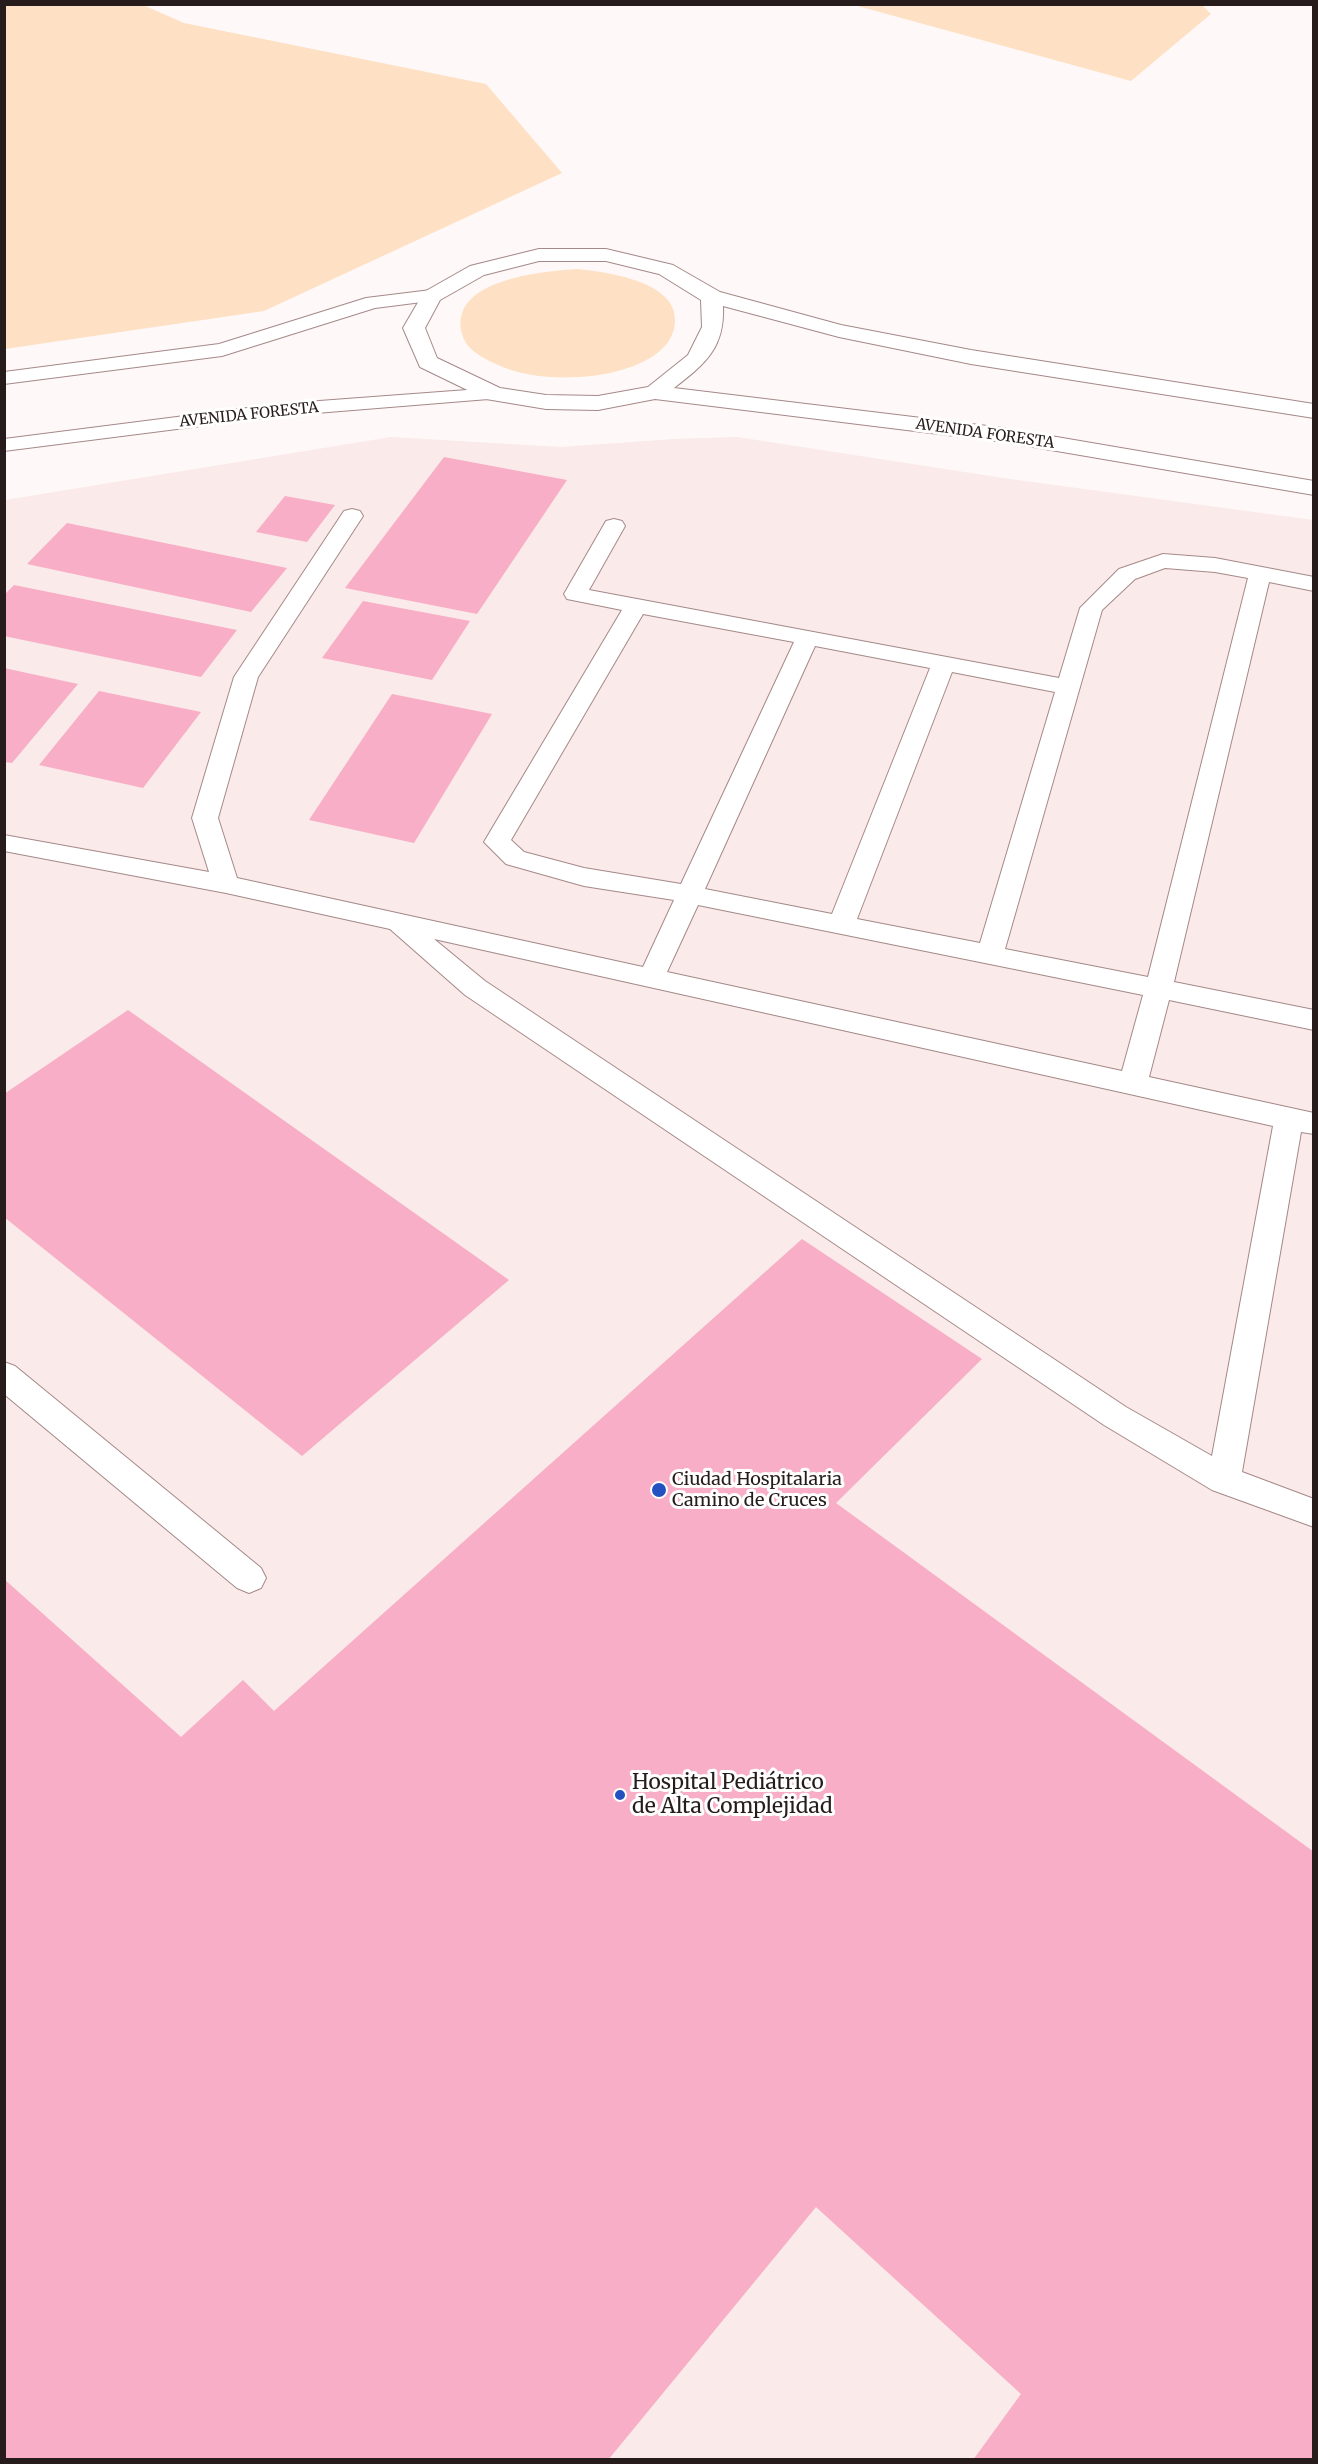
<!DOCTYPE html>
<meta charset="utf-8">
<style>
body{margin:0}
#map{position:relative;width:1318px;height:2464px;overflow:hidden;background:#fff8f8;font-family:Merriweather,serif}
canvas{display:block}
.frame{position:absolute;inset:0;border:6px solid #261c1b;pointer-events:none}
</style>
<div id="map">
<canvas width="1318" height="2464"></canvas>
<div class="frame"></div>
</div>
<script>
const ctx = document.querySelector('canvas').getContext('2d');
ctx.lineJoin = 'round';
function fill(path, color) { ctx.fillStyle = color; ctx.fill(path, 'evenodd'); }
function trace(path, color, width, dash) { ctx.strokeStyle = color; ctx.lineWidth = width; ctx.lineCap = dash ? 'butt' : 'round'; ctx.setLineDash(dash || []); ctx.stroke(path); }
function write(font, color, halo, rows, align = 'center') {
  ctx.font = font + ' Merriweather,serif'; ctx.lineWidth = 6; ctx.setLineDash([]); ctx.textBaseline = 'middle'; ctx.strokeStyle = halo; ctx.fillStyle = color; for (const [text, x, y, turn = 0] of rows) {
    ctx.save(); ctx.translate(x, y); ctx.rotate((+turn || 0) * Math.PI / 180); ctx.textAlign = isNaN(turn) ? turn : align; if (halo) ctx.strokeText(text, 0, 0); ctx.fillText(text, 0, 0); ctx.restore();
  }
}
fill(new Path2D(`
 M391,437L561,447L674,439L737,437L1003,478L1313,520V2459L5,2460V500Z`), '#faeae9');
fill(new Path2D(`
 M1201,4L1211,14L1131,81L854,5Z
 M4,5H143L184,23L486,84L562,173L264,311L5,349Z
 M578,269C606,272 676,281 675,320C675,330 671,340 663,348C629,382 539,385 498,365C485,359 468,351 463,337C444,280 542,271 578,269Z`), '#fee1c4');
fill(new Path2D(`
 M444,457L567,480L477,614L345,588Z
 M285,496L335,505L307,542L256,532Z
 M67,523L287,568L251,612L27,564Z
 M14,585L237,630L201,677L4,636V595Z
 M363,601L470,621L432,680L322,658Z
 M4,668L78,684L12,763L4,762Z
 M99,691L201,712L143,788L39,765Z
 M392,694L492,714L414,843L309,820Z
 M128,1010L509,1280L302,1456L4,1217V1094Z
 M802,1239L982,1359L836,1503L1314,1852V2460H973L1021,2394L816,2207L608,2460H4V1579L181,1737L243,1680L274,1711Z`), '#f8aec7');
const lane = new Path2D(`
 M431,290L438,292L441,296L438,300L375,308L222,356L4,384V372L219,344L366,298Z
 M494,388L501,390L504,394L501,398L279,416L4,451V439L279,404Z
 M352,509L360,511L363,516L258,677L218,818L237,878L643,967L674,900L584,886L506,864L484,842L622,610L567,599L564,594L606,521L614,519L622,521L625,526L589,590L1059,678L1080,608L1119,569L1163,554L1215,558L1314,577V591L1269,582L1174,982L1314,1010V1030L1169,1000L1149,1077L1314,1113V1134L1301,1132L1242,1472L1314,1499V1527L1212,1490L1104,1425L465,995L390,929L226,893L4,851V835L209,872L192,818L234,677L344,511ZM1165,568L1215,572L1248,578L1148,977L1005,949L1102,610L1135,579ZM643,614L794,642L681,884L584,868L524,852L511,840ZM815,646L930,668L832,914L705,889ZM952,672L1055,692L980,943L857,919ZM698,905L1143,995L1122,1071L667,972ZM434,939L1273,1126L1212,1456L1126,1407L485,981Z
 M4,1362L15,1366L261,1568L266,1578L261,1588L249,1593L237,1588L4,1394Z`);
const street = new Path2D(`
 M539,249H606L673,265L720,292L841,325L971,350L1314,404V418L971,364L839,337L723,306C725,348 705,364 674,388L1004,428L1314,481V495L1004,442L655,399L598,410L546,409L486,399L420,367L403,328L424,292L470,266ZM539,261H606L659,274L701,300L702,327L688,355L648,387L598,396L546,395L500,388L437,358L425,328L440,300L484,275Z`);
trace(lane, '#a58988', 2);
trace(street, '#a58988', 2);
fill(lane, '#fff');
fill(street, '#fff');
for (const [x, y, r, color] of [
 [659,1490,8,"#2351bf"],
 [620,1795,6,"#2351bf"]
]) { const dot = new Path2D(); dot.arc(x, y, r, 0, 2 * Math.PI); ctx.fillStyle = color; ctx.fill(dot); trace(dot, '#fff', 2); }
write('15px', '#261c1b', '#fff', [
 ["AVENIDA FORESTA",249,415,-6],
 ["AVENIDA FORESTA",985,434,8]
]);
write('18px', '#261c1b', '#fff', [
 ["Ciudad Hospitalaria",672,1480],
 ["Camino de Cruces",672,1501]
], 'left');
write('21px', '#261c1b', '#fff', [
 ["Hospital Pediátrico",632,1783],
 ["de Alta Complejidad",632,1807]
], 'left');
</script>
